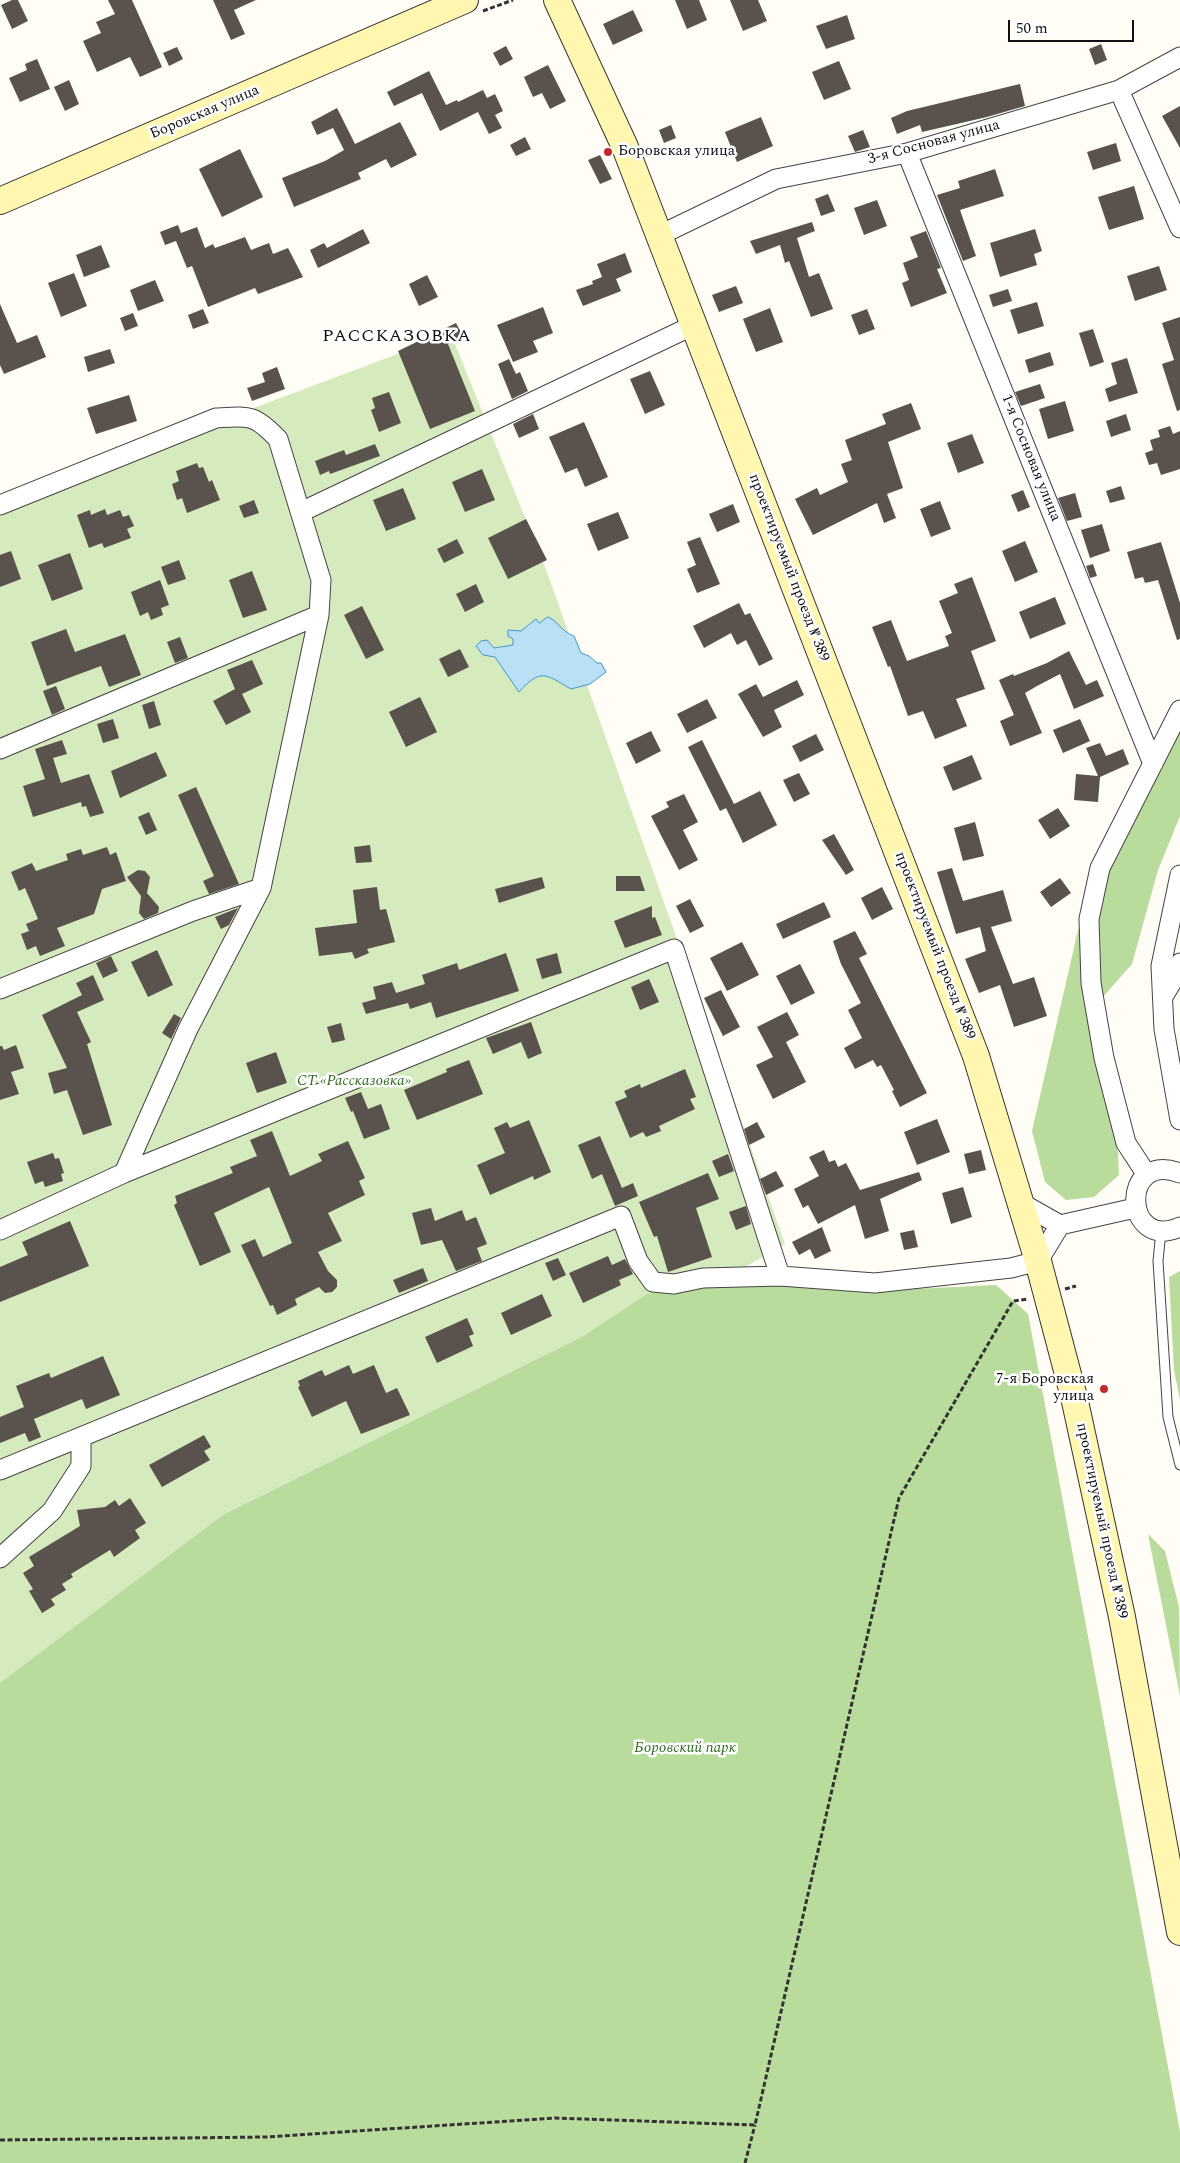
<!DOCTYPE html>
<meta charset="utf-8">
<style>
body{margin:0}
#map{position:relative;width:1180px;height:2163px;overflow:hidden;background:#fffdf5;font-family:Spectral,serif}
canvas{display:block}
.scale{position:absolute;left:1008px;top:20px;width:126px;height:22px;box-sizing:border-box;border:2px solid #111;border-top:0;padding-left:6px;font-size:15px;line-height:18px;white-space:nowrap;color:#111;-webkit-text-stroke:4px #fff;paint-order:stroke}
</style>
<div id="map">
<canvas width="1180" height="2163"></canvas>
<div class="scale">50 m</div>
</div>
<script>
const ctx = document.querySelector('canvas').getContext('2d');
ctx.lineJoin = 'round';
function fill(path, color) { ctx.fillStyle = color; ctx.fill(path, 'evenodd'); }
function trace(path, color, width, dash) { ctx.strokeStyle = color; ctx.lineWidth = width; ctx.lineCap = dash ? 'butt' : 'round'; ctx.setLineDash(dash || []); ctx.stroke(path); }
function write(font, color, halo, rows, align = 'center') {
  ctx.font = font + ' Spectral,serif'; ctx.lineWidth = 5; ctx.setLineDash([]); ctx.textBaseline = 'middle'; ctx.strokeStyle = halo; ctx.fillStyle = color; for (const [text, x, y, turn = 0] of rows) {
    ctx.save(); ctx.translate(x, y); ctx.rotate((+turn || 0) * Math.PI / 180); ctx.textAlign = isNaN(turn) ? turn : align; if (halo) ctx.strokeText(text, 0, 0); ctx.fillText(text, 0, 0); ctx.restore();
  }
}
fill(new Path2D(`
 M451,334L547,572L785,1244L716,1284L874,1291L996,1285L1028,1314L1180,2132V2163H0V503Z`), '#d5ebbd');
fill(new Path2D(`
 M1180,720V816L1158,870L1132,964L1095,1006L1118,1153L1119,1175L1094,1197L1066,1200L1045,1182L1032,1131L1078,930Z
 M1180,1271V1400L1174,1370L1169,1277Z
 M750,1280L874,1291L996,1285L1028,1314L1180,2132V2163H0V1683L223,1515L582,1337L647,1294Z
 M1148,1534L1165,1551L1179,1607L1180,1696Z`), '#b9dc9c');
const water = new Path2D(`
 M548,617C560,622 560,631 574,636L581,653L589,656L597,663H601L606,672L590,684L571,689C545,674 541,668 519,692L495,657L483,655L476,646L481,641L487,640L494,648L513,645V639L508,636V630L521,631L536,619L539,623Z`);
fill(water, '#b9e0f7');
trace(water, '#3f96cf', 1);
fill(new Path2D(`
 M12,0H18L28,21L12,29L1,5Z
 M108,0H132L162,67L140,77L130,57L97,72L83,41L101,33L96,22L115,14Z
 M213,0H256L234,10L245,34L231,40Z
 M675,0H699L707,20L687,29Z
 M730,0H758L767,21L743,31Z
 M633,10L643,31L613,45L603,24Z
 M847,15L855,39L826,49L816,26Z
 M1101,44L1107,60L1095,65L1089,49Z
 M506,46L513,59L500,66L493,53Z
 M177,47L183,59L169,66L163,53Z
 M37,59L50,89L20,102L9,78L27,70L25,64Z
 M839,61L851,89L824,100L812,72Z
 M548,65L566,101L550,109L542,93L533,97L524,77Z
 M429,71L446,105L457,100L458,102L483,90L487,98L495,94L503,111L495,115L502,128L489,134L478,112L440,131L422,93L394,106L387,92Z
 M69,80L79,104L65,111L54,87Z
 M1020,84L1025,106L987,117L922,132L920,125L897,134L891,118L907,111Z
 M1180,106V148L1162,116Z
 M337,108L355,144L400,122L417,155L391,168L386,159L358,173L361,179L294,207L282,178L325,161L344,150L333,128L317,135L311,122Z
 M761,117L773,146L737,162L725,132Z
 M671,125L676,138L664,143L659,130Z
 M863,130L870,147L855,152L848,136Z
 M525,137L531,149L516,156L510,145Z
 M1116,143L1121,161L1093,170L1087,152Z
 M240,149L263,197L222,217L199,169Z
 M600,155L612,179L600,184L588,160Z
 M995,169L1004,196L960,210L976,256L963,261L937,195L960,188L958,181Z
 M1134,186L1144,219L1109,230L1098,197Z
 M828,194L835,211L821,216L815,199Z
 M877,200L887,226L864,235L854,208Z
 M812,222L815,231L797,238L809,277L819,273L833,309L811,317L789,261L785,263L780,245L756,254L750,241Z
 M178,225L181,233L197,227L205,248L213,244L215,248L245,237L251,250L269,243L273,254L288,248L303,277L258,294L255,288L208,307L192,266L187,268L176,241L165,245L160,232Z
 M363,229L370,243L318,268L310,250L324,243L327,248Z
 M1035,229L1042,251L1034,254L1037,265L1000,277L990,243Z
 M926,231L941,268L937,269L947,293L911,307L902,283L909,280L903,263L918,257L910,237Z
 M101,245L110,267L84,277L76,255Z
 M625,253L632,272L616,279L621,291L583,306L576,290L593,284L592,281L602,277L597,264Z
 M1159,266L1167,290L1135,301L1127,276Z
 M74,273L87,306L61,317L48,283Z
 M427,275L438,297L419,306L409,284Z
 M155,280L164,301L138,311L130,290Z
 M736,286L743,303L719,312L712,295Z
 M1008,289L1012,301L993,307L989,295Z
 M1037,302L1044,326L1018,334L1010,310Z
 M0,304L17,343L37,335L46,357L4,374L0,365Z
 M543,307L553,333L533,341L538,352L513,362L497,325Z
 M770,308L783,342L756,352L743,319Z
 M203,309L209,323L193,329L188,315Z
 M867,309L875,329L859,335L851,315Z
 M133,313L138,326L125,331L120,318Z
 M1180,317V410L1177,411L1162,364L1174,360L1162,323Z
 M456,323L463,336L448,344L475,411L430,429L398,351Z
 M1093,329L1104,362L1090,367L1079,333Z
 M110,349L115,363L88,372L84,357Z
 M1050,352L1054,365L1029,373L1025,360Z
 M1127,358L1138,393L1109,402L1105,389L1117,384L1111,363Z
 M509,359L516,374L520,372L528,391L512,399L498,364Z
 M277,367L285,389L252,401L247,388L265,382L262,373Z
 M650,371L665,405L645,414L630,379Z
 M1040,384L1045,398L1021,406L1015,392Z
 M389,392L401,423L379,432L371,410L375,408L372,398Z
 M129,395L137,421L96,434L87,408Z
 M1065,401L1074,431L1048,439L1039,409Z
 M911,403L921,429L888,442L903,488L887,494L896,518L884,523L877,503L813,535L795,499L817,488L820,495L848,482L841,464L852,460L845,440L886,424L882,414Z
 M533,414L539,429L519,438L513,424Z
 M1126,414L1131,430L1111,437L1106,421Z
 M584,422L608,477L585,487L577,468L565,473L549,437Z
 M1170,426L1173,434L1180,431V469L1161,475L1157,463L1149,465L1145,453L1153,450L1150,440L1160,437L1158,430Z
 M972,434L984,463L958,473L947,443Z
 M375,444L380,456L330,474L329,471L320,475L315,461L344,450L346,455Z
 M197,463L199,468L203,467L209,482L212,480L220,500L187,513L182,498L177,500L172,484L179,481L176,471Z
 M482,469L495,500L465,512L452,482Z
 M1121,486L1125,499L1110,503L1106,491Z
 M403,488L416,519L386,531L373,500Z
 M1023,490L1030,507L1018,512L1011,495Z
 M1075,493L1082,517L1067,521L1058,498Z
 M254,500L259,513L244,518L239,506Z
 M940,501L951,529L931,537L920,509Z
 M733,504L740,522L717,532L709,514Z
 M105,509L107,515L120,510L123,517L129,515L134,526L127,529L131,538L104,548L102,543L89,548L77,515L90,510L91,515Z
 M618,512L629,538L598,551L587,524Z
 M526,519L547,560L508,579L488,538Z
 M1102,524L1110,551L1090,558L1081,530Z
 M700,537L720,584L697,593L687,569L696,565L687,542Z
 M457,539L464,553L444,563L437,549Z
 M1025,541L1038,572L1015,582L1002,551Z
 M1161,542L1180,603V639L1177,640L1158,580L1145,583L1143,577L1135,579L1127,552Z
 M11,551L21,579L0,587V555Z
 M70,553L83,589L52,601L38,565Z
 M179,560L186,579L168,585L161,567Z
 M1093,564L1097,576L1090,578L1086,566Z
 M252,571L267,610L243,618L229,580Z
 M972,577L996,641L971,651L985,689L956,699L967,726L935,739L923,711L908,716L890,666L888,667L872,627L891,620L907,661L949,646L945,636L952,633L939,601L958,593L954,584Z
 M160,580L169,605L161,608L163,615L151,620L148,612L140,616L131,592Z
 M476,584L484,602L465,612L456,594Z
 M1055,597L1066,624L1030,639L1019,612Z
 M739,603L745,615L750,613L773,659L759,666L746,640L737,645L731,633L704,648L693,626Z
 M362,606L384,650L366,659L344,615Z
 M66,629L75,652L125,634L141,675L109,687L101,666L47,686L31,642Z
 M180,637L188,658L175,663L167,642Z
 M460,649L469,667L448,677L439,659Z
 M1069,651L1086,685L1097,680L1104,696L1074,709L1060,674L1037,686L1025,693L1042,733L1010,746L1000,721L1014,715L999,680L1013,674L1014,676L1047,663Z
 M252,660L263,684L242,694L251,712L226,725L213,701L235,689L227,670Z
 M797,680L804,695L774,710L782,727L763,737L738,694L756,684L763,697Z
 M56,686L65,709L52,715L43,691Z
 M420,697L437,732L406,747L389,712Z
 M707,699L717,718L687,733L677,714Z
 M154,701L161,725L149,729L142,705Z
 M113,719L119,738L103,743L97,724Z
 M1080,719L1090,741L1063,753L1053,730Z
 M651,731L661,751L636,764L626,743Z
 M816,734L824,750L800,762L792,746Z
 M62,740L67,754L53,758L61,783L89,774L104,813L90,817L86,806L82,807L81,802L33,817L23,786L45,779L35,749Z
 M702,740L734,804L720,811L688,747Z
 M1100,743L1106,756L1123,749L1129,764L1100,777L1098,802L1074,800L1076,774L1098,776L1086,748Z
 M156,752L167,776L120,798L111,771Z
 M972,755L982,779L953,791L943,767Z
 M799,773L810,794L794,802L783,780Z
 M196,787L239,884L209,894L203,881L214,876L178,795Z
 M760,791L777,825L743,843L726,808Z
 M684,794L698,822L683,830L698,860L679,870L651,816L669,807L666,802Z
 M1058,808L1070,826L1050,839L1038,820Z
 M149,812L157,830L146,835L138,817Z
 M975,822L984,856L963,861L954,828Z
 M834,834L854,870L846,875L822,840Z
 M370,845L372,862L356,863L354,847Z
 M107,847L110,855L116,852L126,881L102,889L94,914L57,928L65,946L40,956L36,946L27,950L21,934L29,931L26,924L38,919L25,888L19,891L11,872L32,863L36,871L68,860L66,854L81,849L83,855Z
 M952,868L963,901L1003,890L1012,921L991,927L1013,984L1034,977L1047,1016L1014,1027L1000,985L979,993L965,959L986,951L980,927L956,934L937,872Z
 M138,870L145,871L150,877L147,893L159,907L158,913L144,919L139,913L141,896L127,877Z
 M616,876H640L645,891H616Z
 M542,877L545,888L499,903L495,889Z
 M1060,878L1071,893L1051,907L1040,892Z
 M377,887L380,910L386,909L395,942L367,949L369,953L355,959L352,952L319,956L315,928L357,923L353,890Z
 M882,887L893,909L872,920L861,898Z
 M690,899L704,926L690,933L676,906Z
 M824,902L831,917L783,939L776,924Z
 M652,906V918L655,917L662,935L625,948L614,921Z
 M238,908L229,925L221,929L215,917Z
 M855,931L867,954L859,958L927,1093L900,1107L892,1091L894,1090L881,1065L877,1067L873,1060L855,1069L844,1048L862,1038L848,1010L861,1003L841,964L833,941Z
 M742,942L759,975L727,991L710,958Z
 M157,950L173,985L148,997L131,962Z
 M506,953L519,991L436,1018L431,1002L410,1009L408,1003L366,1014L362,1003L376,999L373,987L392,982L396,993L425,984L422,975L457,963L459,970Z
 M557,953L562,973L542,979L536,959Z
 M111,956L118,971L103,978L96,963Z
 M800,964L815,993L791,1005L776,976Z
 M93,975L104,1000L77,1012L91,1042L87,1044L112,1125L83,1135L67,1090L54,1094L48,1073L67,1068L42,1015L82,995L76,983Z
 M649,979L659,1002L640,1010L631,987Z
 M721,990L740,1027L723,1036L704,998Z
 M787,1012L799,1035L786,1042L806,1082L773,1099L756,1065L773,1057L757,1027Z
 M174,1014L181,1018L171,1039L162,1033Z
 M531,1022L542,1053L528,1059L521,1042L493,1054L486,1038Z
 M341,1023L345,1040L332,1043L327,1027Z
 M16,1045L24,1068L11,1072L19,1094L0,1100V1046H2L4,1050Z
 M276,1052L287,1083L257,1093L246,1063Z
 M469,1060L483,1094L417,1120L404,1090L447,1072L446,1069Z
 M685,1069L696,1097L690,1099L695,1109L659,1126L661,1131L646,1137L643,1132L630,1138L615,1102L627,1097L624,1091L640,1084L641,1088Z
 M361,1092L368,1109L381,1104L390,1129L364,1139L353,1111L351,1112L345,1098Z
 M937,1119L950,1152L917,1165L904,1132Z
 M529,1120L551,1172L534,1180L533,1176L490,1195L477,1165L505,1153L494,1128L507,1122L510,1128Z
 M757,1122L765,1137L749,1145L744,1129Z
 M272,1131L290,1176L322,1161L318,1154L348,1141L365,1178L359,1181L365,1195L328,1213L342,1241L318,1252L328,1271L337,1280V1287L332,1292L325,1293L319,1287L295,1299L297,1305L277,1315L273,1305L270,1306L241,1245L255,1239L263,1257L292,1243L269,1187L214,1213L231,1252L200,1266L174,1205L177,1203L175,1196L233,1173L230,1167L257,1156L250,1140Z
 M600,1136L622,1188L633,1183L638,1196L615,1206L602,1174L592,1179L578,1145Z
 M824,1150L829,1162L835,1160L838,1167L846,1163L860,1190L919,1172L922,1180L880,1199L889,1231L865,1239L855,1205L818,1224L808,1205L803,1208L794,1189L819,1176L809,1157Z
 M981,1150L986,1170L969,1174L964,1154Z
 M53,1153L55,1159L59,1158L64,1173L61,1174L63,1181L45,1187L43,1181L35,1184L27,1162Z
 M728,1154L734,1171L719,1177L712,1161Z
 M776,1171L784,1186L766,1195L760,1179Z
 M708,1173L719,1199L696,1208L712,1257L668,1272L657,1236L654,1237L639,1202Z
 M963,1187L972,1217L951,1224L942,1193Z
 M746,1206L751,1224L736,1230L729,1212Z
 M431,1208L435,1221L462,1210L466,1221L476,1217L487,1244L477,1248L482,1261L456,1271L442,1240L421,1245L412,1213Z
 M70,1221L89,1266L0,1302V1267L28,1255L22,1242Z
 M822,1227L831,1251L815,1259L810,1249L799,1255L792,1242Z
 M914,1230L918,1247L904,1250L900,1233Z
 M608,1256L612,1265L625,1259L633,1274L619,1280L621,1285L583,1303L569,1273Z
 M558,1258L566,1275L553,1281L545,1263Z
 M423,1268L428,1281L399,1293L393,1280Z
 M542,1294L552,1316L511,1335L501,1313Z
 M467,1318L474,1334L469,1336L473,1346L437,1363L425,1337Z
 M103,1356L120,1395L86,1409L82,1399L34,1419L41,1437L29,1442L25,1433L0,1443V1417L24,1407L16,1386L49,1373L51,1378Z
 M349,1365L353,1374L374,1365L386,1393L397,1388L410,1415L361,1434L346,1401L312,1417L298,1387L300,1386L298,1381L322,1370L325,1376Z
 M204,1435L211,1447L204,1451L210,1460L162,1487L149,1465Z
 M130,1498L146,1523L135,1530L140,1538L114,1557L110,1550L71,1574L73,1577L62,1584L66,1590L51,1599L55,1605L42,1613L29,1591L33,1589L23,1573L34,1566L29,1557L80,1526L77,1510L105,1507L115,1500L119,1506Z`), '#5a524d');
const lane = new Path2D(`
 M1161,1231L1158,1261L1168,1417L1180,1465`);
const street = new Path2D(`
 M1119,90L1180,228
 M907,153L1153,764
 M660,235L776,179L907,153L1119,90L1180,57
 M0,505L216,418C250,416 254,414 278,439L321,580L319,615L261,888L188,1029L124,1173L674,949L780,1276L875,1283L1011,1268L1038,1261L1060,1225
 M301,512L694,325
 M0,749L319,615
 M1180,875L1161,966L1164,1029L1180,1120
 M0,989L193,911L261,888
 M1164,995L1179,970L1180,963
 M1180,1173C1119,1150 1123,1252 1180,1227
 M1147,1175L1126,1143L1104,1058L1091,983L1089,919L1100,868L1180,710
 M1021,1203L1060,1225L1135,1208
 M0,1230L124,1173
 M0,1470L621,1216L638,1261L653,1282L674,1284L703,1278L780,1276
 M0,1558L52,1511L81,1466V1437`);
const secondary = new Path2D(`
 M557,0L625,147L976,1056L1038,1261L1074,1397L1122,1617L1180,1932
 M0,201L465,0`);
trace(lane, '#444', 11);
trace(street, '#444', 21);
trace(secondary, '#333', 28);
trace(new Path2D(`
 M483,11L513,0
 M1065,1289L1076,1286
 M0,2140L266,2137L555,2118L755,2125L899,1498L1013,1301L1028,1299
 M745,2163L755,2125`), '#333', 3, [5, 2.5]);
trace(lane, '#fff', 9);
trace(street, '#fff', 19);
trace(secondary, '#fff6b0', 26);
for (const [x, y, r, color] of [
 [608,152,5,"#c4262e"],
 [1104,1389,5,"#c4262e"]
]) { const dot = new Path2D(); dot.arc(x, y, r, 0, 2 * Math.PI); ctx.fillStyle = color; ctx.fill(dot); trace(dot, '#fff', 2); }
write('15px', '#111', '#fff', [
 ["Боровская улица",205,113,-23],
 ["3-я Сосновая улица",934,143,-15],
 ["1-я Сосновая улица",1030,458,68],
 ["проектируемый проезд № 389",788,568,69],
 ["проектируемый проезд № 389",934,946,69],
 ["проектируемый проезд № 389",1101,1521,78]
]);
write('15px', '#111', '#fff', [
 ["Боровская улица",618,152],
 ["7-я Боровская",1094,1380,"right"],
 ["улица",1094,1397,"right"]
], 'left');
write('italic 15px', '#2f6b1f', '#fff', [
 ["СТ «Рассказовка»",354,1082],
 ["Боровский парк",685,1749]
]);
ctx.letterSpacing = '1px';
write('18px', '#111', '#fff', [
 ["РАССКАЗОВКА",397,337]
]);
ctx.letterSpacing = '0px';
</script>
